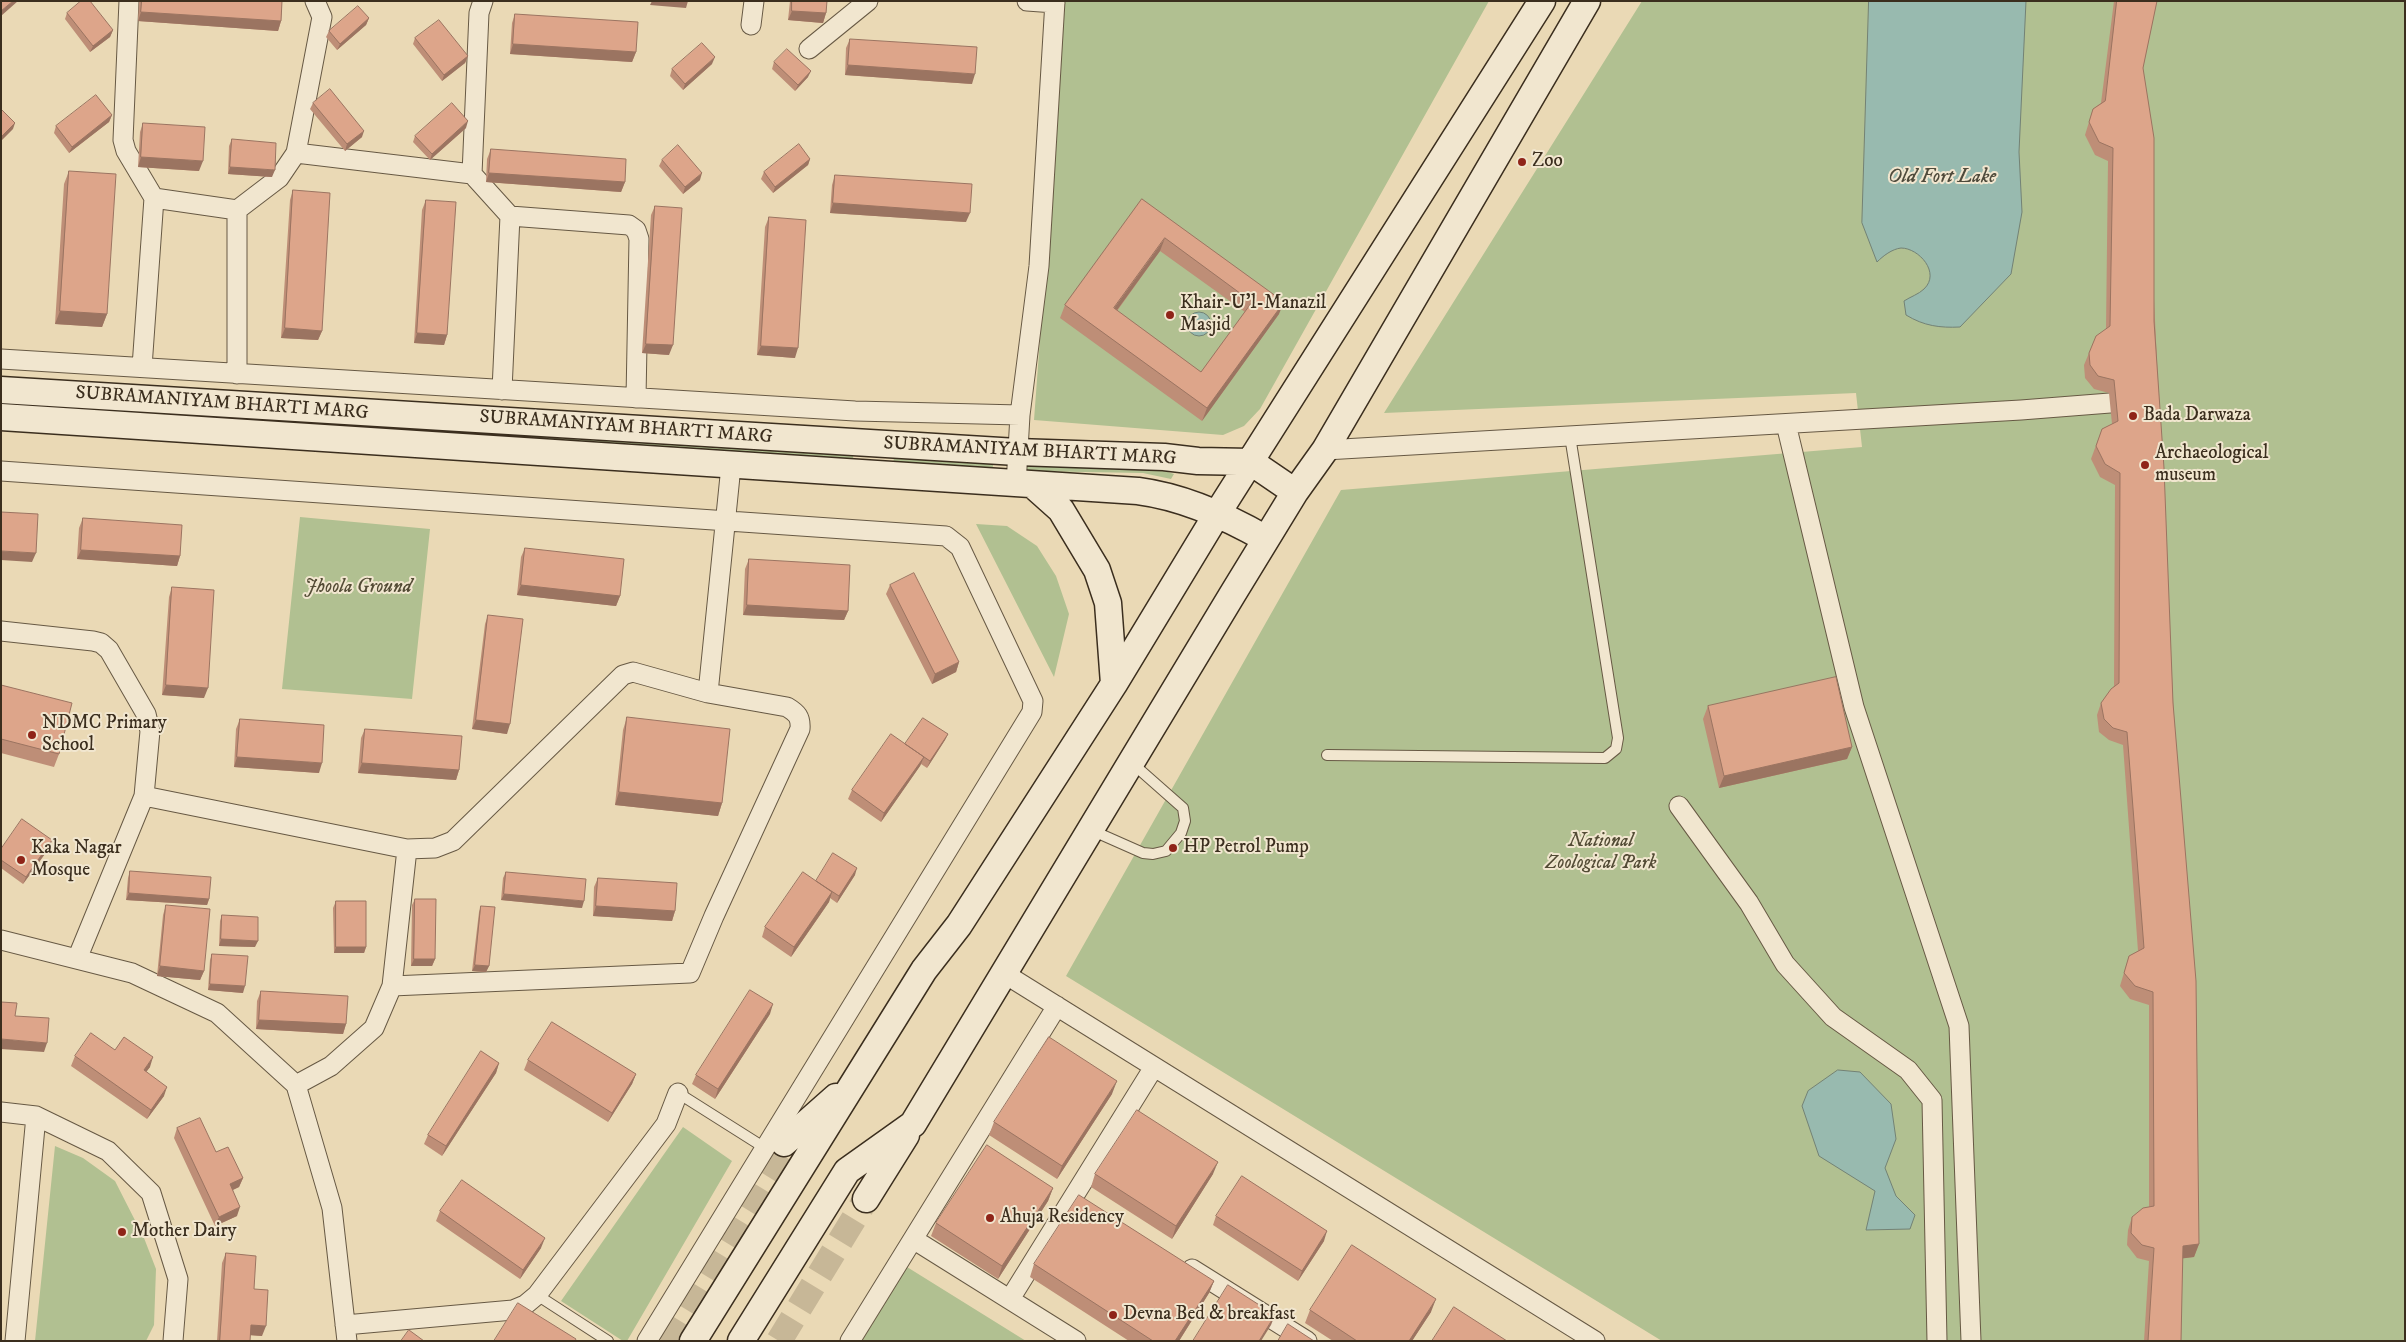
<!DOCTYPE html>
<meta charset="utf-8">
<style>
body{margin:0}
#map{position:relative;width:2406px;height:1342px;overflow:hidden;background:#ead9b5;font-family:"IM FELL DW Pica",serif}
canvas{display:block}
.frame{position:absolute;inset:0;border:2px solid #3b2e1e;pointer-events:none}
</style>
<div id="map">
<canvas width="2406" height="1342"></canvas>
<div class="frame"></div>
</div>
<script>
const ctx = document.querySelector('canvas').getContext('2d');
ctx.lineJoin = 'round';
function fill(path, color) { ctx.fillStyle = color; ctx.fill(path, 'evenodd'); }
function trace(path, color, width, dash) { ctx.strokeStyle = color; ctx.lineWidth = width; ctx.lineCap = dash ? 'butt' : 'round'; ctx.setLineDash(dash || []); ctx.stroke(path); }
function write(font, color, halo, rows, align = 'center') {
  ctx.font = font + ' "IM FELL DW Pica",serif'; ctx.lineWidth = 4; ctx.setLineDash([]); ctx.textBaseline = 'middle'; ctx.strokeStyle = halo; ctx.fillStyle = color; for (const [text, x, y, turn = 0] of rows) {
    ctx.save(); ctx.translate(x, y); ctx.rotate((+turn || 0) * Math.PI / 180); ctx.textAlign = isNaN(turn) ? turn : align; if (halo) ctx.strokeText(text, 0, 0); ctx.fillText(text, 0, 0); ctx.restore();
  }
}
fill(new Path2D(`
 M1065,1H1489L1260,409L1244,426L1223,435L1034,420Z
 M1642,1H2405V1341H1662L1066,976L1341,490L1862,447L1856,393L1384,413Z
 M1,397L853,455V463L1,408Z
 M894,457L993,462V470L893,465Z
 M1027,465L1159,469L1174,474L1171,479L1143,473L1027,471L1024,470L1025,466Z
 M300,517L430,529L412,699L282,689Z
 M976,524L1007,526L1037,546L1056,576L1069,614L1054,677Z
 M683,1127L732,1161L627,1341H623L561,1301Z
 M55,1146L83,1158L115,1181L144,1238L156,1269L154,1325L146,1341H35Z
 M907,1267L1026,1341H862Z`), '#b1c091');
const water = new Path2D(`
 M1869,1H2026L2019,152L2022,212L2011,274L1960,327C1940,328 1924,326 1906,315L1904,301C1910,297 1919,294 1924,289C1941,273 1919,248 1901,248C1892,249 1883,256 1877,262L1862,223Z
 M1187 324a12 12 0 1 1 24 0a12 12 0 1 1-24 0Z
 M1838,1070L1860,1072L1891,1104L1896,1139L1885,1168L1896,1196L1915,1215L1910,1229L1866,1230L1875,1191L1819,1156L1802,1106L1808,1091Z`);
fill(water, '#98baaf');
trace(water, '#738275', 1);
trace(new Path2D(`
 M663,1341L784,1143
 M779,1341L866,1199`), '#c7b797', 26, [26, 13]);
const lane = new Path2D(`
 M1327,755L1605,758L1616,749L1618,738L1570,436
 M1091,830L1143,853L1153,854L1166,851L1181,833L1185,821L1183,808L1132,763
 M678,1093L765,1148
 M537,1295L608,1341`);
const street = new Path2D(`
 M129,1L123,140L126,151L154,198
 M483,1L479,13L472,174L510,216
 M1027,1L1055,3
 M751,25L754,1
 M809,49L868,1
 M296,153L472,174
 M237,210L279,178L296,153L322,17L315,1
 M1,359L855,411L1020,415
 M142,367L154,198L237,210V374
 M502,390L510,216L629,225L636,230L639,239L636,398
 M1786,424L1854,707L1959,1026L1971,1341
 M1325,450L2021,410L2110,403
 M1,471L946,536L960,547L1033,701L1032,712L647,1341
 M1016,485L1020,415L1039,266L1055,1
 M1,631L93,641L101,643L109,650L146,714L150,731L144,796L407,849L435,848L453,841L623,675L633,672L708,693L787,707C797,713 801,717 800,729L714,916L690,973L392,986
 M708,693L731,466
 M1679,806L1749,903L1785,964L1833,1017L1908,1070L1932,1100L1937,1341
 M1,940L132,973L217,1013L296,1085L332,1208L347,1341
 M77,959L144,796
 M1005,974L1595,1341
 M296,1085L331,1066L374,1028L392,986L407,849
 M1,1112L36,1116L108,1151L151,1193L178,1279L173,1341
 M913,1239L1076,1341
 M1192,1269L1307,1341
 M1010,1299L1154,1067
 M345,1325L513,1310L525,1305L537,1295L666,1124L678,1093
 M15,1341L36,1116
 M850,1341L1057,1006`);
const secondary = new Path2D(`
 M1,390L1017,452L1164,457L1198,461L1251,462
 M1,417L1138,491C1184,497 1226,516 1266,539
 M1251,462L1295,492
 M1033,485L1061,510L1097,570L1108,603L1114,684
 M784,1143L836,1097
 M866,1199L906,1135
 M693,1341L924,970L959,925L1114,684L1217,514L1542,1
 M741,1341L847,1171L913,1124L1232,595L1295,492L1325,450L1587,1`);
trace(lane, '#675944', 12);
trace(street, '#675944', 21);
trace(secondary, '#3b2e1e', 29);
trace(lane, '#f1e6cf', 10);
trace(street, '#f1e6cf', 19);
trace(secondary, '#f1e6cf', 26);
fill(new Path2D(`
 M139,1H282L281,21L278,31L138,21Z
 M790,1H827L826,13L823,23L788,20Z
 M2114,1H2157L2143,68L2199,1244L2194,1257L2182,1258L2181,1341H2144L2149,1261L2137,1258L2127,1245L2128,1230L2132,1217L2149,1207V1005L2130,999L2120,986L2129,956L2138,951L2123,745L2109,740L2099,732L2097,715L2101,703L2114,686L2115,485L2100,477L2091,459L2102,429L2112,424L2109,393L2094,389L2085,378L2084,365L2089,353L2106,329L2108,161L2095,155L2085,135L2093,109L2101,103Z
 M67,13L113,30L110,37L90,52L65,19Z
 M515,14L636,52L632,62L510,54L512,23Z
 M369,18L366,25L337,50L326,37L329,31Z
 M415,38L468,56L465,63L442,81L413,44Z
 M850,39L972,84L845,75L846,48Z
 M774,62L808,77L795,91L772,69Z
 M712,64L683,90L670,76L672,69Z
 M313,103L362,137L345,151L310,109Z
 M112,115L109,122L69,153L54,133L56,126Z
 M143,123L199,171L138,167L140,132Z
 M466,128L430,160L413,142L415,136Z
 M232,139L272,177L228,174L229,146Z
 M491,149L625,182L621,192L486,182L487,159Z
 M810,159L808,165L773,193L761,179L764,172Z
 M662,160L700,180L683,194L659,166Z
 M69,171L107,314L102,327L55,324L64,184Z
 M835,175L966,222L830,213L832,185Z
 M293,190L322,331L318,340L281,338L290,200Z
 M1142,199L1279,314L1202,421L1060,318L1065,305ZM1160,251L1245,312L1201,372L1117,311Z
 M426,200L447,335L444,345L414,343L422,210Z
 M655,206L669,355L642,353L651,215Z
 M769,217L795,358L757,355L765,227Z
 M83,518L180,556L177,566L77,559L79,528Z
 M525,548L620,596L616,606L517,595L521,557Z
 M749,559L848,611L844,620L743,615L745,569Z
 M890,585L959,662L956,672L932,684L886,594Z
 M172,587L204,698L162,695L169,597Z
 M488,615L507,734L472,729L485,624Z
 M1,685L59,754L54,767L1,753Z
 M1708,706L1852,747L1847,759L1719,788L1703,719Z
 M627,717L722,803L718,816L615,805L623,730Z
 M240,719L319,773L234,767L236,729Z
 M365,729L459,770L456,780L358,773L361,738Z
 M948,734L945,740L927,768L921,764L920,766L881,822L848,799L852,790L905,744Z
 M50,847L23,884L1,868V849Z
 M130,871L209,899L207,905L126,900L128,878Z
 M506,872L582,908L501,900L503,878Z
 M855,875L837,903L830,898L829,902L791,957L762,937L765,927L816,881Z
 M598,878L675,911L672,921L593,916L594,887Z
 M415,899L435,959L432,966H411L412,905Z
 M336,901L366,947L364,953H334L333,908Z
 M166,905L204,971L200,980L157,976L163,915Z
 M481,906L489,966L486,972L472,971L479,912Z
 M222,915L255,947L219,946L220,921Z
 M212,954L243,993L208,990L210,960Z
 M261,991L346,1024L343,1034L256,1029L257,1001Z
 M770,1014L715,1099L692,1084L696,1075Z
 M115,1050L150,1067L146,1072L164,1096L147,1119L71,1066L75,1056Z
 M528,1060L636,1074L632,1084L608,1122L524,1070Z
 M499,1063L496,1073L442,1156L424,1144L428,1135Z
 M1112,1094L1057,1179L989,1135L994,1122Z
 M177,1128L216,1152L243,1178L239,1187L233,1190L237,1216L215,1226L174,1138Z
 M1095,1174H1213L1172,1239L1091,1187Z
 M1053,1188L1048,1201L998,1279L931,1236L936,1223Z
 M440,1211L541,1248L520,1279L436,1221Z
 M1216,1216L1324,1241L1298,1281L1213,1225Z
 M226,1253L254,1289L262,1336L250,1335V1341H217L222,1263Z
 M1034,1264L1214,1281L1209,1293L1179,1341H1129L1030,1277Z
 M1310,1310L1431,1312L1412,1341H1333L1305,1323Z`), '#be8e77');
fill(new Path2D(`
 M13,1H18L1,16V11Z
 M652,1H688L686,8L650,5Z
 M792,11L826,13L823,23L788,20Z
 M141,12L281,21L278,31L138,21Z
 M369,18L366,25L337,50L340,44Z
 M113,30L110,37L90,52L93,46Z
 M513,44L636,52L632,62L510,54Z
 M468,56L465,63L442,81L444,75Z
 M715,57L712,64L683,90L685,84Z
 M848,65L975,74L972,84L845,75Z
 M811,71L808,77L795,91L798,85Z
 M112,115L109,122L69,153L72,147Z
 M468,121L466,128L430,160L432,154Z
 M15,123L13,129L1,141V137Z
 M364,131L362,137L345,151L347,144Z
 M141,157L203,161L199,171L138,167Z
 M810,159L808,165L773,193L775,187Z
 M230,167L275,170L272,177L228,174Z
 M489,173L625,182L621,192L486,182Z
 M702,173L700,180L683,194L685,187Z
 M833,203L970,213L966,222L830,213Z
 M1165,238L1160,251L1109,321L1114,308Z
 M1284,302L1279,314L1202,421L1207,408Z
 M60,311L107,314L102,327L55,324Z
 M285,328L322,331L318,340L281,338Z
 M417,333L447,335L444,345L414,343Z
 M646,344L673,345L669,355L642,353Z
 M761,346L798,348L795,358L757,355Z
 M81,550L180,556L177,566L77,559Z
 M1,551L36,553L32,562L1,560Z
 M521,585L620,596L616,606L517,595Z
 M747,605L848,611L844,620L743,615Z
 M959,662L956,672L932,684L935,674Z
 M166,685L208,688L204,698L162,695Z
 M476,720L510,724L507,734L472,729Z
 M948,734L945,740L927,768L930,761Z
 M1852,747L1847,759L1719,788L1724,776Z
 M237,757L322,763L319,773L234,767Z
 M924,757L920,766L881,822L884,813Z
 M362,763L459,770L456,780L358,773Z
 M619,792L722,803L718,816L615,805Z
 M52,840L50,847L23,884L26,877Z
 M857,868L855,875L837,903L839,896Z
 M832,892L829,902L791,957L794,947Z
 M129,893L209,899L207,905L126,900Z
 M504,894L584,901L582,908L501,900Z
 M596,906L675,911L672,921L593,916Z
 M221,939L258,941L255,947L219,946Z
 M336,947H366L364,953H334Z
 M414,959H435L432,966H411Z
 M475,965L489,966L486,972L472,971Z
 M160,966L204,971L200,980L157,976Z
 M210,984L245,986L243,993L208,990Z
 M773,1004L770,1014L715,1099L718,1089Z
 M259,1020L346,1024L343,1034L256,1029Z
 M1,1039L47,1043L44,1052L1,1049Z
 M153,1057L150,1067L140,1080L144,1070Z
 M499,1063L496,1073L442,1156L446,1146Z
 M636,1074L632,1084L608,1122L612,1113Z
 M1117,1081L1112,1094L1057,1179L1062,1166Z
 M167,1087L164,1096L147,1119L151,1110Z
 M1218,1162L1213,1174L1172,1239L1176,1226Z
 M243,1178L239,1187L226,1193L230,1184Z
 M1053,1188L1048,1201L998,1279L1002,1266Z
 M240,1207L237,1216L215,1226L219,1217Z
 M1327,1231L1324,1241L1298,1281L1302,1271Z
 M545,1238L541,1248L520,1279L523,1270Z
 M2199,1244L2194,1257L2178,1259L2183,1246Z
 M1214,1281L1209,1293L1179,1341H1175Z
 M1436,1299L1431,1312L1412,1341H1409Z
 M1275,1315L1271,1325L1261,1341H1259Z
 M251,1325L266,1326L262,1336L248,1335Z`), '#9b7461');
const building = new Path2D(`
 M1,1H13L1,11Z
 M81,1H90L113,30L93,46L67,13Z
 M142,1H282L281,21L141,12Z
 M792,1H827L826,13L792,11Z
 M2117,1H2157L2143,68L2154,138V321L2164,468L2173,703L2196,981L2199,1244L2183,1246L2181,1341H2148L2154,1248L2142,1245L2131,1233L2132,1217L2143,1208L2154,1206L2153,992L2135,986L2124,973L2129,956L2144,948L2127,732L2113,728L2104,719L2101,703L2111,689L2119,683L2120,473L2105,464L2096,446L2102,429L2118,421L2114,380L2098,376L2090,365L2089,353L2096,336L2110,326L2113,148L2099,142L2089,122L2093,109L2105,101Z
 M358,6L369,18L340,44L329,31Z
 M515,14L638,22L636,52L513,44Z
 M439,20L468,56L444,75L415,38Z
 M850,39L977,47L975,74L848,65Z
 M702,43L715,57L685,84L672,69Z
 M787,49L811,71L798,85L774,62Z
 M330,89L364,131L347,144L313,103Z
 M96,95L112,115L72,147L56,126Z
 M452,103L468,121L432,154L415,136Z
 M1,109L15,123L1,137Z
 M143,123L205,127L203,161L141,157Z
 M232,139L276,143L275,170L230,167Z
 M799,144L810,159L775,187L764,172Z
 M678,145L702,173L685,187L662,160Z
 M491,149L626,159L625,182L489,173Z
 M69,171L116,174L107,314L60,311Z
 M835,175L972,184L970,213L833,203Z
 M293,190L330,193L322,331L285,328Z
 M1142,199L1284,302L1207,408L1065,305ZM1165,238L1252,302L1201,372L1114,308Z
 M426,200L456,202L447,335L417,333Z
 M655,206L682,208L673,345L646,344Z
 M769,217L806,220L798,348L761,346Z
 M1,512L38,514L36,553L1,551Z
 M83,518L182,525L180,556L81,550Z
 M525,548L624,559L620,596L521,585Z
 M749,559L850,565L848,611L747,605Z
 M914,573L959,662L935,674L890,585Z
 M172,587L214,590L208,688L166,685Z
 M488,615L523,619L510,724L476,720Z
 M1836,677L1852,747L1724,776L1708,706Z
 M1,685L72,703L59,754L1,739Z
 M627,717L730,729L722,803L619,792Z
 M923,718L948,734L930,761L905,744Z
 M240,719L324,725L322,763L237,757Z
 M365,729L462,736L459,770L362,763Z
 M891,734L924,757L884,813L852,790Z
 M22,819L52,840L26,877L1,860V849Z
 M833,853L857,868L839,896L816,881Z
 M130,871L211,877L209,899L129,893Z
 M506,872L586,879L584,901L504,894Z
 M803,872L832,892L794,947L765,927Z
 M598,878L677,883L675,911L596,906Z
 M415,899H436L435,959H414Z
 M336,901H366V947H336Z
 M166,905L210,909L204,971L160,966Z
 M481,906L495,907L489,966L475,965Z
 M222,915L258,917V941L221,939Z
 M212,954L248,956L245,986L210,984Z
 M750,990L773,1004L718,1089L696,1075Z
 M261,991L348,996L346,1024L259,1020Z
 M1,1002L17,1003L15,1016L49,1018L47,1043L1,1039Z
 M552,1022L636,1074L612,1113L528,1060Z
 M91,1033L115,1050L124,1037L153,1057L144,1070L167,1087L151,1110L75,1056Z
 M1049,1037L1117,1081L1062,1166L994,1122Z
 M481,1051L499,1063L446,1146L428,1135Z
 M1137,1110L1218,1162L1176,1226L1095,1174Z
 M200,1118L216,1152L228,1147L243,1178L230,1184L240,1207L219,1217L177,1128Z
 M987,1145L1053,1188L1002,1266L936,1223Z
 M1242,1176L1327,1231L1302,1271L1216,1216Z
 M462,1180L545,1238L523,1270L440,1211Z
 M1079,1195L1214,1281L1175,1341H1153L1034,1264Z
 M1352,1245L1436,1299L1409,1341H1357L1310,1310Z
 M226,1253L256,1256L254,1289L268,1290L266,1326L251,1325L250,1341H220Z
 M1228,1285L1275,1315L1259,1341H1193Z
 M518,1303L576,1339L575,1341H494Z
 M1454,1307L1507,1341H1432Z
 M1288,1324L1314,1341H1278Z
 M409,1330L424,1341H401Z`);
fill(building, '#dda58a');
trace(building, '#9b7461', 1);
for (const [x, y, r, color] of [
 [1522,162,5,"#8f2418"],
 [1170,315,5,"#8f2418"],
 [2133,416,5,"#8f2418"],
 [2145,465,5,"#8f2418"],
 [32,735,5,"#8f2418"],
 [1173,848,5,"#8f2418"],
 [21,860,5,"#8f2418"],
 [990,1218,5,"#8f2418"],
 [122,1232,5,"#8f2418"],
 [1113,1315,5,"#8f2418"]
]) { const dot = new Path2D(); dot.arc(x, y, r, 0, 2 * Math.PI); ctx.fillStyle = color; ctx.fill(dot); trace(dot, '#f1e6cf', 2); }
write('19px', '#3b2e1e', '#f1e6cf', [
 ["Zoo",1532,162],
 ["Khair-U’l-Manazil",1180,304],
 ["Masjid",1180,326],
 ["Bada Darwaza",2143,416],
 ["Archaeological",2155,454],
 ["museum",2155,476],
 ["NDMC Primary",42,724],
 ["School",42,746],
 ["HP Petrol Pump",1183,848],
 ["Kaka Nagar",31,849],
 ["Mosque",31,871],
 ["Ahuja Residency",1000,1218],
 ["Mother Dairy",132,1232],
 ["Devna Bed & breakfast",1123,1315]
], 'left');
write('19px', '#3b2e1e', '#f1e6cf', [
 ["SUBRAMANIYAM BHARTI MARG",222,404,4],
 ["SUBRAMANIYAM BHARTI MARG",626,428,4],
 ["SUBRAMANIYAM BHARTI MARG",1030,452,3]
]);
write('italic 19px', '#534b35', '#f1e6cf', [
 ["Jhoola Ground",358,588],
 ["National",1601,842],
 ["Zoological Park",1601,864]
]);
write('italic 20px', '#4e4a3b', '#f1e6cf', [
 ["Old Fort Lake",1942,178]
]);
</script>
